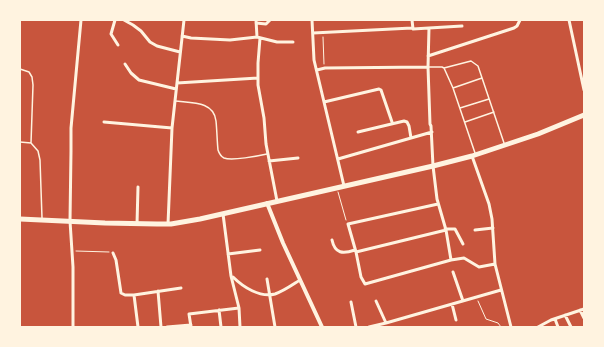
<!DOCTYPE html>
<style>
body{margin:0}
#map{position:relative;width:604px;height:347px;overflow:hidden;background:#c8553d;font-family:Karla,sans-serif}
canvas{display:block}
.frame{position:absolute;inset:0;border:21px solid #fff3e0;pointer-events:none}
</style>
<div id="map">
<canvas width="604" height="347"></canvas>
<div class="frame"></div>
</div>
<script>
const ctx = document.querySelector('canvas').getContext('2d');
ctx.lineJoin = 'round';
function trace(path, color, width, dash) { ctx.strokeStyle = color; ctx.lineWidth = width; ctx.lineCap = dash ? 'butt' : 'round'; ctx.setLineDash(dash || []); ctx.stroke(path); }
trace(new Path2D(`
 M323,37L324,64
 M338,192L346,220
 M76,251L109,252
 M478,301L486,319L498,323L501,327`), '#fff3e0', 1);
trace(new Path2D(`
 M428,67H442L444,68L453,88L475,153
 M444,68L471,61L478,66L504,143
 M20,69L29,72L32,77L33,85L31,143L38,151L40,160L42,218
 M453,88L482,78
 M175,101C191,103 214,101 216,121C217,131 217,140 218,150C219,153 220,156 224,158C232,161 258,156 267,154
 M460,108L489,99
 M465,122L494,112
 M20,142L31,143`), '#fff3e0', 1.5);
trace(new Path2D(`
 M115,20L111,34L118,45
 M124,20L133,25L141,31L150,42L157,46L180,52
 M256,20L257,37
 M312,20L314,60L344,186
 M412,20L413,29L429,28L428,67L430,124L431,126L433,166L437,199L446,230L451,260L464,258L479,267L495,264
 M569,20L584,90
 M256,23L266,24L270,20
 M429,28L462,26
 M313,33L412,28
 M182,36L191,38L230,40L257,37L277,42H293
 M260,38L258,63V85L264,118L266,144L277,201
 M428,56L514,28L517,26L520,20
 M125,64L131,73L139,80L176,89
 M317,70L325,68L428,67
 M177,83L258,78
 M324,102L379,89L381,90L392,122
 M104,122L172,128
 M358,132L404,121L407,122L409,126L411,138L432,132
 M472,156L489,204L492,219L495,264L511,327
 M338,159L411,138
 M269,161L298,158
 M438,204L348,224L356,252L361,277L365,284L451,260
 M137,224L138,187
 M168,224L172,128L184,20
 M445,229H455L463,244
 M475,230L493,228
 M332,240C335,254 343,254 355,250
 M356,252L446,230
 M113,253L116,260L121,293L125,295H134L138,327
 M228,254L260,250
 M453,272L463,301
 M233,277C243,287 260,298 275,294C284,291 292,285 300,280
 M267,279L275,327
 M158,291L161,327
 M134,295L181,288
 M376,301L386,323L501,290
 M351,302L356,327
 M452,304L456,320
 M239,308L240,327
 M219,310L221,327
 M580,310L584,318
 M565,315L571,327
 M555,319L558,327
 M73,327V267L70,221L71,151V128L81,20
 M167,327L191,325
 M191,327L189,314L239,308L231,276L223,214
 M369,327L386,323
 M538,327L551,320L584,309`), '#fff3e0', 3);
trace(new Path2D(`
 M267,203L283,243L322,327`), '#fff3e0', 4);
trace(new Path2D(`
 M20,219L105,223L157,224H171L200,219L433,166L472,156L538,134L584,115`), '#fff3e0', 5);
</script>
